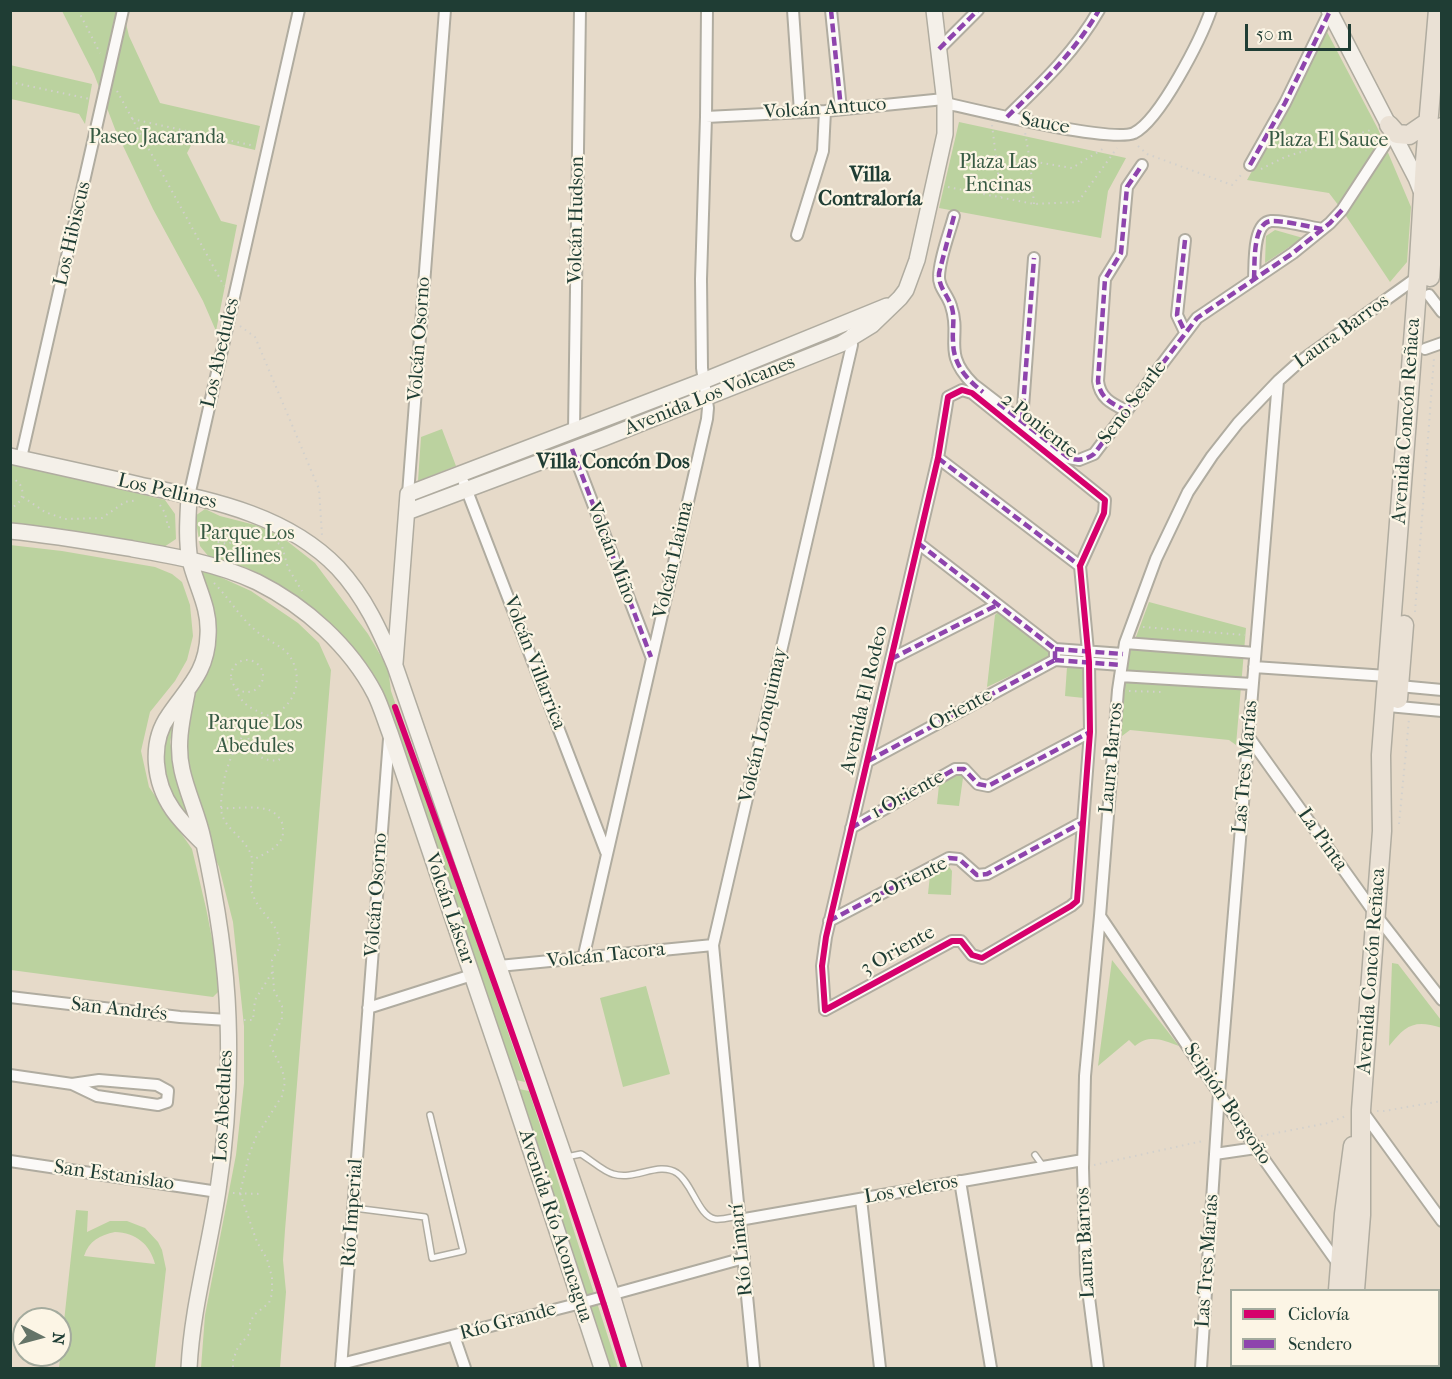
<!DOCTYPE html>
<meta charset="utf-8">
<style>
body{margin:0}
#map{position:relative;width:1452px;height:1379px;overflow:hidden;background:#e6dac9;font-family:"IM FELL French Canon",serif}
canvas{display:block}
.frame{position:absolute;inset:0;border:12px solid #1f3d34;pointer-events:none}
.legend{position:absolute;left:1230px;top:1289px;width:210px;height:78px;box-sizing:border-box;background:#fcf5e5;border:2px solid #a4ab9e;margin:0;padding:8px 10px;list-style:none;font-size:18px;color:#1f3d34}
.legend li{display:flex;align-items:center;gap:12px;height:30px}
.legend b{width:30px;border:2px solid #a4ab9e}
.north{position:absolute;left:12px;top:1307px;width:60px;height:60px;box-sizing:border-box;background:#fcf5e5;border:2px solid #a4ab9e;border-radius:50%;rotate:96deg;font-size:16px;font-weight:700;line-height:24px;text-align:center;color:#1f3d34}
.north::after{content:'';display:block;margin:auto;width:21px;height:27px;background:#657468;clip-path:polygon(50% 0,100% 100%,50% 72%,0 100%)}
.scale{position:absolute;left:1245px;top:24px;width:106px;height:27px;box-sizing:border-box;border:3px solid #1f3d34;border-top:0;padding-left:8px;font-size:18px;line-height:21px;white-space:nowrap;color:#1f3d34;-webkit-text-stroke:4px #fcf5e5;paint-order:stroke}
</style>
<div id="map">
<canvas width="1452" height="1379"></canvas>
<div class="frame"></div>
<ul class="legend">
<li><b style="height:8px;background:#d6006c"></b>Ciclovía</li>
<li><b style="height:8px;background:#8e44ad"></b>Sendero</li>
</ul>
<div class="north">N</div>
<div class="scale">50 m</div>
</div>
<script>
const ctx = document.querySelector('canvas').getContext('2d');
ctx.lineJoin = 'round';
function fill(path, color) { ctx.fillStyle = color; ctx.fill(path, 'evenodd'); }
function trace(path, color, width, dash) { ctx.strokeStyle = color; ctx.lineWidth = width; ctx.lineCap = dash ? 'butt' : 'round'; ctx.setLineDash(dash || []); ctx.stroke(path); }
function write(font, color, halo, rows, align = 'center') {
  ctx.font = font + ' "IM FELL French Canon",serif'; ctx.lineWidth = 4.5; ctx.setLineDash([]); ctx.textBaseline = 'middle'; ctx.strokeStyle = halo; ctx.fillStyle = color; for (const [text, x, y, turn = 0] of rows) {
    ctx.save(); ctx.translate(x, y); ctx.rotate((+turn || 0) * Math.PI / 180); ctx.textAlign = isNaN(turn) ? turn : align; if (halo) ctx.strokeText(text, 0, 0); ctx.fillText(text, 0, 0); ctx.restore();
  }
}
fill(new Path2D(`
 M62,11H123L129,36L160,103L260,126L255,150L196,136L187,153L221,221L237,225L216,331L203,301L153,209L115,129L94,74Z
 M1326,30L1378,129L1411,207L1407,262L1390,282L1342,210L1329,193L1247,180L1288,107Z
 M10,65L92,84L85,124L79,114L11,99Z
 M959,122L1126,158L1108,191L1101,238L939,208Z
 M1275,230L1303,238L1265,263L1266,236Z
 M442,429L456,466L418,481L421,437Z
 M10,463L165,500L175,514L176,539L161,549L69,530L11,523Z
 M205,509L220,516L255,525L272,532L287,541L315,563L368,634L388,668L391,691L525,1082L516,1080L385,698L334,628L301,599L283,587L247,568L209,557L200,546L195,516Z
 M10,545L62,551L155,567L172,574L182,582L190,605L193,636L187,660L175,681L150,712L141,751L149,787L192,849L206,908L217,964L218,992L213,997L11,970Z
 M198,567L251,591L298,623L319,643L331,670L285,1230L283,1260L286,1292L280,1368H201L205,1315L236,1155L244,1083V1026L233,922L219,867L208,841L191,786L185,755L191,696L206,671Z
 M1149,602L1246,628L1236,745L1229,740L1130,730L1122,736L1121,714L1127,661Z
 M998,612L1051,652L1085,655L1086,658L1050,657L987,687L995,615Z
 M1070,666L1086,667L1084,698L1065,696L1067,667Z
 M176,717L170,742L180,788L195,827L171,793L163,761L167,730Z
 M960,773L963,778L959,806L937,804L939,785L955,774Z
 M948,865L952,871L951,895L928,894L930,875Z
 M1112,960L1179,1046C1163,1040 1149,1034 1135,1046L1129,1040L1098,1066Z
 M1392,963L1398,964L1441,1020L1442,1028C1414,1019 1406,1025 1389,1046Z
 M646,986L670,1074L623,1087L600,998Z
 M519,1089L529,1091L618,1368H610Z
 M76,1210L88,1211L87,1232L110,1221H127L145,1228L158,1242L162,1250L166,1269L155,1368H59ZM115,1232C136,1233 150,1244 155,1264L84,1256C89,1241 100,1235 115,1232Z`), '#bbd29f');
const lane = new Path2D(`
 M1035,1155L1043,1166
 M566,1157L581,1154C591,1160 604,1172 613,1174C635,1181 658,1161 677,1173C692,1183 699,1217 715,1219C722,1220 732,1217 739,1216
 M354,1208L425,1217L432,1258L463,1251L430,1115`);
const street = new Path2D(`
 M793,10L800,112
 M831,10L841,109
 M939,49L978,10
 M945,103C976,110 1110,143 1134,133C1160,120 1201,39 1211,10
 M706,117L825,111L944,99
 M1007,117C1041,84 1075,52 1099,10
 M1250,165L1285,103L1330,11
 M954,216C949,235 940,256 939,276C938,287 948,295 951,306C962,338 941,352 973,384L1069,458L1079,460L1094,454L1197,318L1293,253L1330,223L1342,210L1393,132
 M797,235L823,151L825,111
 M1185,240L1177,315L1185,332
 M1254,279C1255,265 1252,223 1271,221C1282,220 1310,227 1322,229
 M1429,295L1442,312
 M1425,349L1442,343
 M962,390L972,393L1105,500L1104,513L1080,566L1089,662L1090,732L1077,901L1071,906L982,958L972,955L961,941H952L825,1010L822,966L826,937L938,458L948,397Z
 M1127,411C1113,404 1100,399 1098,381L1105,279L1121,253L1127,187L1142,165
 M1022,421L1034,258
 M574,430L580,10
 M572,449L651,656
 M21,458L123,10
 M938,458L1080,566
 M464,483L606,852
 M408,494L445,10
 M189,496L299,10
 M918,543L1055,649V660
 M1125,643L1255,653
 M1055,649L1123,654
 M891,659L997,605
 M1055,660L1121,665
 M1254,667L1387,676L1399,686L1442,690
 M1120,676L1252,684
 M1388,706L1442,711
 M1248,736L1376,915L1442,1000
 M868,761L1055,660
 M851,828L955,769H964L978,784L988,786L1090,732
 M1100,916L1256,1148L1339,1265
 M829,921L949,858L959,859L977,875L987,874L1083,822
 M583,959L707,419L708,408L702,368L701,279L706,117L707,10
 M499,966L713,945
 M10,997L180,1017L228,1020
 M368,1008L472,975
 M10,1075L72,1084L97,1096L158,1105L167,1102L168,1091L157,1085L99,1080L72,1084
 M1363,1112L1442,1221
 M1215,1154L1256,1148
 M10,1161L218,1192
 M960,1181L991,1368
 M861,1199L880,1368
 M739,1220L1083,1160
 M454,1336L465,1368
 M341,1364L581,1303L744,1258
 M341,1368L389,739
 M754,1368L713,945L852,345L851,334
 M1098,1368L1086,1274L1083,1168L1085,1076L1100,916L1118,690L1125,643L1156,559L1188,492L1212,456L1238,423L1278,381L1298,363L1419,276
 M1201,1368L1219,1093L1278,381`);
const secondary = new Path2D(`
 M1329,10L1416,178L1422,193
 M10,456C54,466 97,475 140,485C210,500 286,514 338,568C365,597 380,631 395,666L612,1295L634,1368
 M189,496C188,516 186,540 190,560C196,586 210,607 208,635C207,672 188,687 169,715C149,743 154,783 173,810C182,823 193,833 204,844
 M407,512L604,438L841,344L872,325L900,298L906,290L917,260L945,134V103L934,10
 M10,531C52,535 92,542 133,549C174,556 219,564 257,582C305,606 350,646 375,694C381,706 385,720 390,733L509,1084L602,1368
 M395,663L408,494L703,381L887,306
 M187,693C182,719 176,744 182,770C187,793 198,815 203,839C216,898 226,957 228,1018C230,1075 227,1133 218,1190C209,1250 192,1308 189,1368
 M1409,1366L1411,1368`);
const primary = new Path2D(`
 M1389,125L1397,134L1409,135L1428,122
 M1430,277L1442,127
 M1398,699L1404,625
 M1338,1290L1344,1214L1353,1146
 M1355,1290L1361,1215V1110L1382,831L1381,755L1384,716L1418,277L1425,161L1438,10
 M1332,1368L1333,1366
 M1349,1368L1350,1366`);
trace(lane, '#b0aca0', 8);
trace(street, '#b0aca0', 14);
trace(secondary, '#b0aca0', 18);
trace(primary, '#b0aca0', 21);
trace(new Path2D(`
 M78,10L100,53
 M10,82L90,99
 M117,91L224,286
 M132,119L255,146
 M992,125L1001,197
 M1138,146L1147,154L1232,185L1242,174
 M997,165L1030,161L1025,132
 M1261,169L1285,157L1374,129
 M948,187L1034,204L1078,202L1117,148
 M1034,204L1030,161L1072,168L1106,147
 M240,326L255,337L319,489L322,535
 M10,478C27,482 26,503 10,508
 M23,497L45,512L65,519L102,518L125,502L138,500
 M160,505L165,513L168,527H172
 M202,528L211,529L212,534L218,542L228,544L243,536L257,533
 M278,543L282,546L288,568L302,591
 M214,583C232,601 243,624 266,638C278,646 287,649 293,662C301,679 296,699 281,710C272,716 263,714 253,724C232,744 221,779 221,807C221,827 242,835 250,852C256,865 248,879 252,892C257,910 272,918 278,934C279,938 279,943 280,947L272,960L274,990L282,1006V1018L270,1045L282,1069L285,1082L282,1096L256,1137L249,1155L240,1193L257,1242L267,1259L272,1277V1294L269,1303L254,1315L250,1323V1333L238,1347L233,1360V1368
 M1415,612L1434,358
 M1143,627L1245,635
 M231 676a16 16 0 1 1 32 0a16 16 0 1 1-32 0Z
 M236,689C241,704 250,708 264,714
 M1129,691L1162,692
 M247,732C250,749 259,763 279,760L281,755
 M221,808C235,809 255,805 269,810C275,812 280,818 282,823C288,845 269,851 253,860
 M1399,824L1409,719
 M244,1020H253L255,1000L273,971
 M1377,1111H1384L1442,1101
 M1261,1136L1328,1123L1346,1116
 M1094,1165L1203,1141
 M233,1193L261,1194`), '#d2d0cc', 2, [1.5, 4.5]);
trace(lane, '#fbf9f7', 5);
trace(street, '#fbf9f7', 10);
trace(secondary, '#f4f0e9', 15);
trace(primary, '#eae1d5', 18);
trace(new Path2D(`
 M831,10L841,109
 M939,49L978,10
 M1007,117C1041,84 1075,52 1099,10
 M1250,165L1285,103L1330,11
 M954,216L939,273C938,287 948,295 952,308C955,319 952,330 953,341C953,364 966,379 983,392
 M1185,240L1177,315L1185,332
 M1254,279C1255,265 1252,223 1271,221C1282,220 1310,227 1322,229
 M998,403L1069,458C1078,461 1086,460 1094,454L1197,318L1293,253L1330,223L1342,210
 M1127,411C1113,404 1100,399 1098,381L1105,279L1121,253L1127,187L1142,165
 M1022,421L1034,258
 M572,449L651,657
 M938,458L1080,566
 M918,543L1055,649V660
 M1055,649L1123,654
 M891,659L997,605
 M1055,660L1121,665
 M868,761L1055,660
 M851,828L955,769H964L978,784L988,786L1090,732
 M829,921L949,858L959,859L977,875L987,874L1083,822`), '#8e44ad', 4.5, [9, 4.5]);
trace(new Path2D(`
 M962,390L972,393L1105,500L1104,513L1080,566L1089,662L1090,732L1077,901L1071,906L982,958L972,955L961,941H952L825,1010L822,966L826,937L938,458L948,397Z
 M395,707C474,926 555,1146 624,1368`), '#d6006c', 6);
write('20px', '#1f3d34', '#fcf5e5', [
 ["Volcán Antuco",825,109,-4],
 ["Sauce",1045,124,10],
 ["Volcán Hudson",577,220,-89],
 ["Los Hibiscus",73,234,-77],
 ["Laura Barros",1342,332,-36],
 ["Volcán Osorno",420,339,-86],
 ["Los Abedules",221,353,-77],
 ["Avenida Los Volcanes",710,396,-22],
 ["Seno Searle",1133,403,-53],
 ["Avenida Concón Reñaca",1407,421,-86],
 ["2 Poniente",1039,426,39],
 ["Los Pellines",167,492,13],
 ["Volcán Miño",611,553,69],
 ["Volcán Llaima",674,560,-77],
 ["Volcán Villarrica",534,663,69],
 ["Avenida El Rodeo",865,700,-77],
 ["Oriente",961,710,-28],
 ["Volcán Lonquimay",764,725,-77],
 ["Laura Barros",1112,758,-85],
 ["Las Tres Marías",1246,767,-85],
 ["1 Oriente",908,795,-29],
 ["La Pinta",1322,840,55],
 ["2 Oriente",909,881,-26],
 ["Volcán Osorno",377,895,-86],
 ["Volcán Láscar",449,909,71],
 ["3 Oriente",898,951,-29],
 ["Volcán Tacora",606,956,-6],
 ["Avenida Concón Reñaca",1372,971,-86],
 ["San Andrés",119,1010,6],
 ["Scipión Borgoño",1227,1104,56],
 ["Los Abedules",224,1106,-87],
 ["San Estanislao",114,1176,8],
 ["Los veleros",911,1190,-10],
 ["Río Imperial",353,1213,-86],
 ["Avenida Río Aconcagua",555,1226,72],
 ["Laura Barros",1086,1243,-93],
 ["Río Limarí",742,1250,-96],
 ["Las Tres Marías",1208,1261,-86],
 ["Río Grande",508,1322,-15]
]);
write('20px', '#375a43', '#fcf5e5', [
 ["Paseo Jacaranda",157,138],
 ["Plaza El Sauce",1328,141],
 ["Plaza Las",998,163],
 ["Encinas",998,186],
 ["Parque Los",247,534],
 ["Pellines",247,557],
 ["Parque Los",255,724],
 ["Abedules",255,747]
]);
write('bold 21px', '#1f3d34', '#fcf5e5', [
 ["Villa",870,176],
 ["Contraloría",870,200],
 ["Villa Concón Dos",613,463]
]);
</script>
